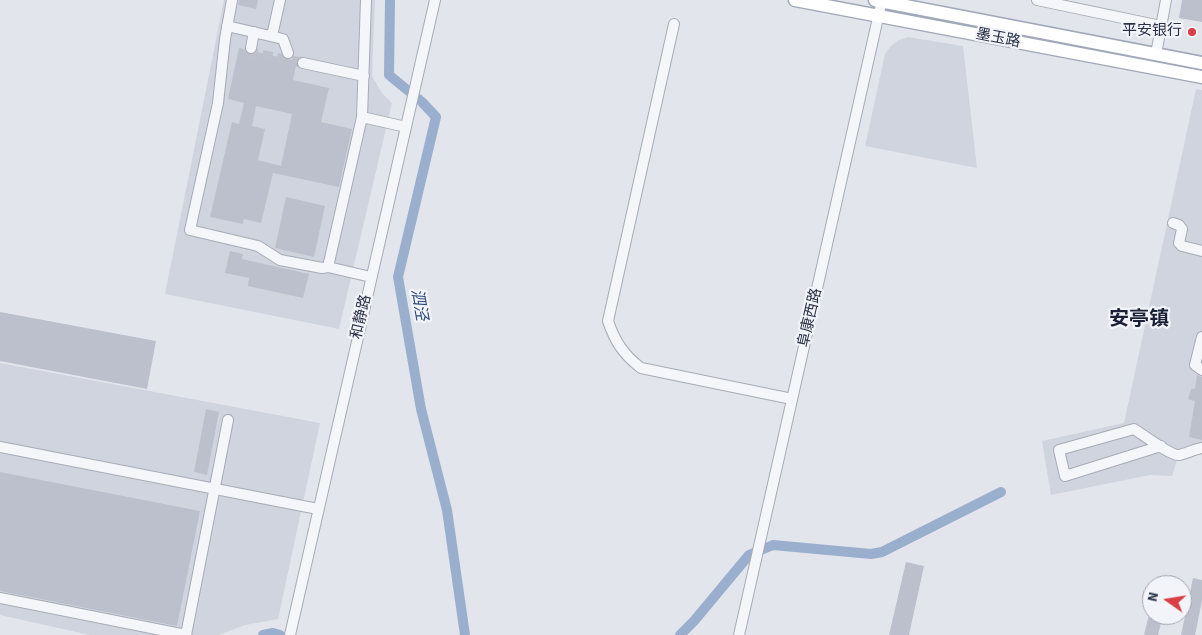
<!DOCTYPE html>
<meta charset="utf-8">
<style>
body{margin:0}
#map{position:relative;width:1202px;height:635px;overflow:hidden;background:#e2e5ec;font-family:"Source Sans 3",sans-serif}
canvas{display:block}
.north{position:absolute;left:1142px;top:575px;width:50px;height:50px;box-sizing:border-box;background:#f2f4f9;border:1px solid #a1a6b1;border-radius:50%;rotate:283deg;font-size:14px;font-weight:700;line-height:20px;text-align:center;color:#283045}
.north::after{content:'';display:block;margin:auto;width:18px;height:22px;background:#da3e46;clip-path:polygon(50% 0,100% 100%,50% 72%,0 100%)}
</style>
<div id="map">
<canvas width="1202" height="635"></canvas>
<div class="north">N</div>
</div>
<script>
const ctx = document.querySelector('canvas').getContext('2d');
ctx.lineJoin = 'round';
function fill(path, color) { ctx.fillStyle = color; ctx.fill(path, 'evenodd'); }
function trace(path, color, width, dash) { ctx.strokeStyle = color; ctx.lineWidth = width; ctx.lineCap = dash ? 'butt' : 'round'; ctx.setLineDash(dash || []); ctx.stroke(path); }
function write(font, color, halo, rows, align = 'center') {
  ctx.font = font + ' "Source Sans 3","Noto Sans SC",sans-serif'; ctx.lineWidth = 4.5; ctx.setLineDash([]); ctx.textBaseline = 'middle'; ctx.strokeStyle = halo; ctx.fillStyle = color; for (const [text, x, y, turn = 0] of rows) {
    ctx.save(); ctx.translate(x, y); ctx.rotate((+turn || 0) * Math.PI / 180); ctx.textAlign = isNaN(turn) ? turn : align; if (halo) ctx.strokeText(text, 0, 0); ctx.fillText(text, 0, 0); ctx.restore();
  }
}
fill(new Path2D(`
 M224,0H375L372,76L382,93L392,103L339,329L165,294Z
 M908,37L963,46L977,168L865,146L885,54L891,46L899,40Z
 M1196,89L1202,90V455L1180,451L1172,476L1150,475L1051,495L1042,441L1124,423Z
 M0,363L320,423L278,619L245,625L219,635H90L0,615Z`), '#d0d4de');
trace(new Path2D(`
 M390,0L389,75L422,102L436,117L398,277L421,409L447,510L465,635
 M263,635L273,633L280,635
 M680,635L694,621L749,555L773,545L871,554L882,552L1001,492`), '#9aafce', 10);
fill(new Path2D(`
 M239,0H258L256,9L238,5Z
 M1182,0H1202V22L1179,18Z
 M239,48L244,49L249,55L254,54L257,52L297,61L293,80L329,88L321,122L352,129L339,187L273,173L261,223L244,219L243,224L210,217L232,122L239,124L244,103L228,99ZM256,106L292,114L281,166L258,160L265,129L252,126Z
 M286,197L325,206L314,257L275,248Z
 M230,251L243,254L242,259L309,274L303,298L248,286L249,278L225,273Z
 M0,312L156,341L147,389L0,361Z
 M1197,375L1202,377V440L1189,437L1195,401L1188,399L1191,389L1195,388Z
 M206,409L219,412L207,475L194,472Z
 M0,472L200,511L177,626L0,591Z
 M906,562L924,566L909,635H889Z
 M1158,576L1184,582V585H1156Z
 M1193,578L1202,580V601L1195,635H1181Z
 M1149,615H1163L1158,635H1144Z`), '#bcc0cc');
trace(new Path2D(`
 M251,48L253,53L303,63`), '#bdc1cb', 10, [10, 5]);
const minor = new Path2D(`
 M232,0L225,39L218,103L190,230L258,246L280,260L322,268L328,267L371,277
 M1037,0L1161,26
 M674,24L608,321C615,342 624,355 641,368L792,399
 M227,26L283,39L288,53
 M272,36L280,0
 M251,48L254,32
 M1156,54L1166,0
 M303,63L364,76
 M362,117L406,127
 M1173,223L1179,225L1182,229L1179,243L1182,246L1202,251
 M328,267L362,117L366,0
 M1202,337L1195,365L1202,370
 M1161,446L1065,476L1059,450L1134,429C1142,434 1171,456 1179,455C1185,454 1195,449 1202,448
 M0,447L318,509
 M0,598L186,635L228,420
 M290,635L435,0
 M739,635L882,0`);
const major = new Path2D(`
 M795,0L1202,77
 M875,0L1202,63`);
trace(minor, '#a6abb7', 12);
trace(major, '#a0a8b9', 15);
trace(minor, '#f5f6f9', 10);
trace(major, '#fff', 12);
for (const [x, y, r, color] of [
 [1192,32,5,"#da3e46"]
]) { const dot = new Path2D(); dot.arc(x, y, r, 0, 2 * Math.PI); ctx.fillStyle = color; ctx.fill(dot); trace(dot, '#f2f4f9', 2); }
write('15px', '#283045', '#f2f4f9', [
 ["平安银行",1182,32]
], 'right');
write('15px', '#283045', '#f2f4f9', [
 ["墨玉路",998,39,11],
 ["和静路",362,317,-77],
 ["阜康西路",811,318,-77]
]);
write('italic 16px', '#2f4a7d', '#f2f4f9', [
 ["泗泾",418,305,80]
]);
write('bold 20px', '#1b2136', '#f2f4f9', [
 ["安亭镇",1139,321]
]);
</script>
